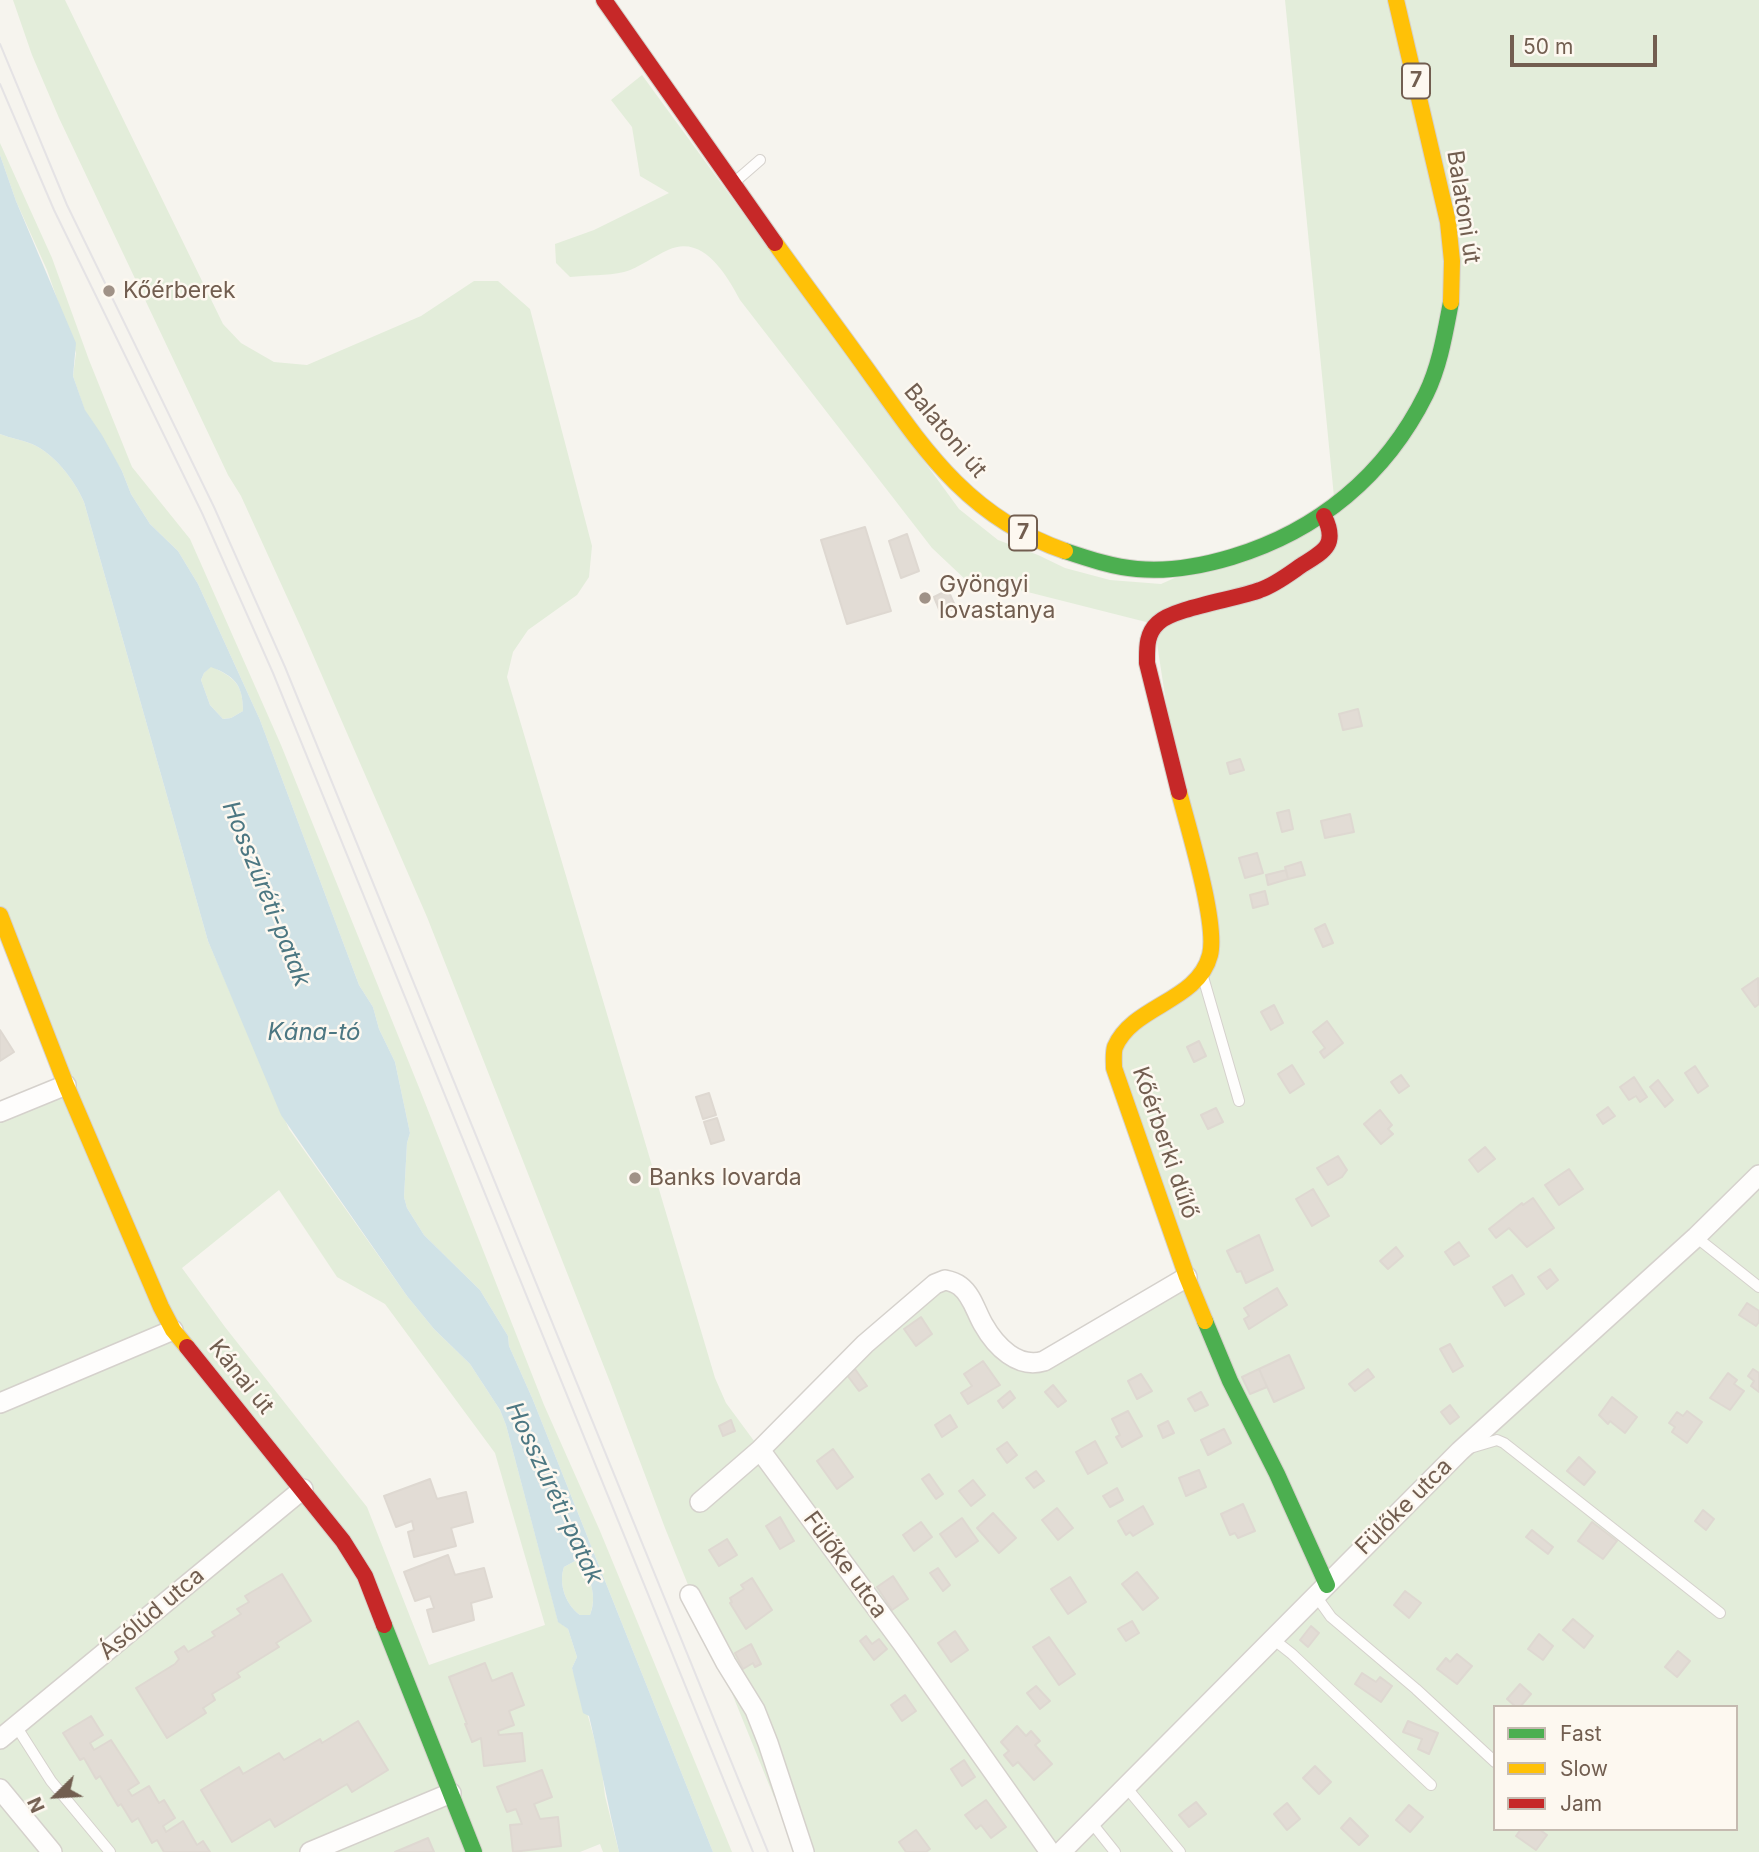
<!DOCTYPE html>
<meta charset="utf-8">
<style>
body{margin:0}
#map{position:relative;width:1759px;height:1852px;overflow:hidden;background:#f6f4ee;font-family:Inter,sans-serif}
canvas{display:block}
.legend{position:absolute;left:1493px;top:1705px;width:245px;height:126px;box-sizing:border-box;background:#fdf8f0;border:2px solid #c5bab0;margin:0;padding:9px 12px;list-style:none;font-size:21px;color:#725e50}
.legend li{display:flex;align-items:center;gap:14px;height:35px}
.legend b{width:35px;border:2px solid #c5bab0}
.north{position:absolute;left:21px;top:1761px;width:70px;height:70px;-webkit-text-stroke:5px #fdf8f0;paint-order:stroke;rotate:246deg;font-size:19px;font-weight:700;line-height:28px;text-align:center;color:#725e50}
.north::after{content:'';display:block;margin:auto;width:24px;height:32px;background:#725e50;clip-path:polygon(50% 0,100% 100%,50% 72%,0 100%)}
.scale{position:absolute;left:1510px;top:35px;width:147px;height:32px;box-sizing:border-box;border:4px solid #725e50;border-top:0;padding-left:9px;font-size:21px;line-height:24px;white-space:nowrap;color:#725e50;-webkit-text-stroke:5px #fdf8f0;paint-order:stroke}
</style>
<div id="map">
<canvas width="1759" height="1852"></canvas>
<ul class="legend">
<li><b style="height:9px;background:#4caf50"></b>Fast</li>
<li><b style="height:9px;background:#ffc107"></b>Slow</li>
<li><b style="height:9px;background:#c62828"></b>Jam</li>
</ul>
<div class="north">N</div>
<div class="scale">50 m</div>
</div>
<script>
const ctx = document.querySelector('canvas').getContext('2d');
ctx.lineJoin = 'round';
function fill(path, color) { ctx.fillStyle = color; ctx.fill(path, 'evenodd'); }
function trace(path, color, width, dash) { ctx.strokeStyle = color; ctx.lineWidth = width; ctx.lineCap = dash ? 'butt' : 'round'; ctx.setLineDash(dash || []); ctx.stroke(path); }
function write(font, color, halo, rows, align = 'center') {
  ctx.font = font + ' Inter,sans-serif'; ctx.lineWidth = 5; ctx.setLineDash([]); ctx.textBaseline = 'middle'; ctx.strokeStyle = halo; ctx.fillStyle = color; for (const [text, x, y, turn = 0] of rows) {
    ctx.save(); ctx.translate(x, y); ctx.rotate((+turn || 0) * Math.PI / 180); ctx.textAlign = isNaN(turn) ? turn : align; if (halo) ctx.strokeText(text, 0, 0); ctx.fillText(text, 0, 0); ctx.restore();
  }
}
fill(new Path2D(`
 M13,0H65L223,324L241,343L274,362L307,365L421,316L474,281H498L530,309L592,546L589,577L577,595L528,630L513,652L507,677L715,1378L726,1403L760,1449L945,1280L983,1325L1032,1365L1187,1277L1114,1049L1210,955L1181,800L1154,624L992,583L967,581L932,548L740,300C726,274 703,234 668,250C654,256 639,268 624,272C607,276 587,275 570,277L556,263L555,244L594,230L669,193L640,176L632,127L611,100L642,75L959,509L998,540L1038,555L1065,568L1110,580L1161,584L1335,507L1285,0H1759V1852H804L783,1793L774,1797L665,1528L610,1382L427,917L303,632L241,496L228,475L59,118L32,55ZM1495,1707H1736V1829H1495Z
 M0,143L52,258L89,360L132,467L190,539L281,745L420,1090L544,1405L600,1531L732,1852H713L533,1400L509,1346L508,1336L480,1290L424,1235L407,1208L404,1197L407,1143L410,1133L395,1062L379,1029L373,1007L359,985L260,720L198,584L178,551L150,524L131,494L122,471L85,411L73,376L76,353L47,270L16,201L0,155Z
 M0,434C10,438 22,440 32,444C54,453 75,481 84,502L208,941L289,1129L407,1296L434,1329L470,1364L500,1410L506,1425L558,1621L568,1629L577,1657L572,1668L588,1716L601,1764L605,1796L619,1852H603L600,1844L580,1852H0V1112L65,1085L0,915ZM279,1190L337,1277L385,1304L495,1453L545,1625L429,1665L367,1507L225,1327L182,1268Z
 M211,666C234,678 243,683 243,711L231,718L223,719L210,705L201,680L204,673Z
 M575,1561L584,1565C591,1582 597,1597 590,1615H580C566,1605 558,1584 564,1567Z`), '#e3edda');
fill(new Path2D(`
 M0,155L16,201L76,343L73,376L85,410L102,435L122,471L131,494L150,524L178,551L198,584L260,720L359,985L373,1007L379,1029L395,1062L410,1133L407,1143L404,1197L407,1208L424,1235L480,1290L508,1336L509,1346L533,1400L713,1852H619C608,1807 600,1761 589,1716L583,1713L572,1668L577,1657L568,1629L558,1622L506,1425L500,1410L470,1364L434,1329L407,1296L281,1115L208,941L84,502C75,481 54,453 32,444C22,440 10,438 0,434ZM211,667C234,676 243,684 243,711L231,718L223,719L210,705L201,680L204,673ZM575,1561L584,1565C591,1582 597,1598 590,1615H580C566,1605 558,1584 564,1567Z`), '#d0e2e6');
const building = new Path2D(`
 M865,527L891,611L847,624L821,540Z
 M907,534L919,571L901,578L889,541Z
 M948,590L956,608L941,614L934,597Z
 M1358,709L1362,726L1343,730L1339,714Z
 M1240,759L1244,770L1230,774L1227,763Z
 M1289,810L1293,829L1282,832L1277,813Z
 M1350,814L1354,832L1325,838L1321,821Z
 M1257,853L1263,873L1245,878L1239,858Z
 M1301,862L1305,875L1288,879L1285,867Z
 M1286,870L1288,879L1268,885L1266,875Z
 M1265,891L1268,904L1253,908L1250,895Z
 M1325,924L1333,943L1323,947L1315,929Z
 M1758,978L1759,1004L1755,1007L1742,989Z
 M1274,1005L1283,1023L1271,1030L1261,1012Z
 M1327,1021L1343,1043L1324,1058L1320,1052L1325,1048L1313,1032Z
 M0,1030L14,1052L0,1061Z
 M1199,1041L1206,1056L1194,1062L1187,1047Z
 M1292,1065L1304,1084L1290,1093L1278,1074Z
 M1695,1066L1708,1086L1698,1093L1685,1073Z
 M1401,1075L1409,1086L1399,1093L1391,1082Z
 M1634,1077L1647,1097L1640,1102L1636,1096L1629,1100L1620,1087Z
 M1658,1080L1673,1100L1665,1107L1650,1087Z
 M709,1093L716,1115L703,1119L696,1097Z
 M1608,1107L1615,1116L1603,1124L1597,1115Z
 M1216,1108L1223,1122L1208,1129L1201,1115Z
 M1380,1110L1392,1125L1388,1129L1393,1134L1381,1144L1364,1124Z
 M717,1118L724,1140L711,1144L704,1122Z
 M1485,1147L1495,1159L1478,1172L1469,1160Z
 M1338,1156L1347,1170L1342,1177L1328,1185L1317,1168Z
 M1569,1169L1583,1189L1559,1205L1545,1185Z
 M1313,1189L1329,1216L1312,1226L1296,1199Z
 M1533,1198L1554,1228L1527,1247L1509,1228L1496,1238L1489,1229L1522,1203L1523,1205Z
 M1259,1235L1273,1270L1246,1283L1241,1271L1237,1272L1227,1251Z
 M1459,1242L1469,1256L1454,1265L1445,1252Z
 M1396,1247L1403,1256L1388,1269L1380,1261Z
 M1550,1269L1558,1280L1547,1289L1538,1277Z
 M1512,1275L1524,1294L1505,1306L1493,1287Z
 M1277,1288L1287,1305L1249,1329L1244,1319L1249,1316L1244,1308Z
 M1747,1303L1759,1311V1322L1756,1326L1739,1315Z
 M921,1317L932,1334L916,1346L904,1329Z
 M1450,1344L1463,1366L1453,1372L1440,1349Z
 M1289,1355L1304,1388L1274,1402L1259,1369Z
 M983,1361L1000,1385L968,1404L961,1393L972,1386L964,1374Z
 M855,1369L867,1386L859,1391L847,1375Z
 M1259,1369L1267,1387L1250,1394L1242,1377Z
 M1368,1369L1374,1377L1355,1391L1349,1384Z
 M1753,1369L1759,1373V1392L1751,1386L1754,1381L1748,1376Z
 M1728,1373L1737,1380L1734,1384L1744,1391L1730,1410L1710,1398Z
 M1141,1374L1152,1391L1137,1399L1128,1381Z
 M1053,1385L1066,1401L1058,1407L1045,1392Z
 M1010,1391L1015,1398L1003,1408L998,1401Z
 M1201,1392L1208,1405L1195,1411L1188,1399Z
 M1612,1397L1637,1417L1625,1433L1610,1421L1608,1424L1599,1415Z
 M1450,1405L1459,1417L1450,1424L1441,1412Z
 M1128,1411L1142,1436L1122,1447L1116,1437L1120,1435L1112,1419Z
 M1687,1411L1702,1422L1687,1443L1672,1432L1675,1427L1669,1423L1677,1412L1683,1416Z
 M950,1415L957,1427L942,1437L935,1425Z
 M731,1420L735,1431L723,1436L719,1426Z
 M1168,1421L1174,1433L1163,1438L1158,1426Z
 M1224,1429L1231,1443L1208,1455L1201,1440Z
 M1095,1441L1107,1463L1088,1474L1076,1452Z
 M1007,1442L1017,1455L1007,1463L997,1449Z
 M833,1449L853,1477L837,1489L817,1461Z
 M1579,1457L1595,1472L1584,1485L1567,1471Z
 M1199,1470L1206,1487L1186,1496L1179,1478Z
 M1036,1471L1044,1481L1034,1488L1026,1478Z
 M929,1474L943,1494L936,1499L922,1479Z
 M430,1479L437,1499L466,1492L473,1522L451,1528L456,1546L414,1557L408,1532L414,1530L412,1521L396,1527L384,1496Z
 M973,1480L985,1495L971,1506L959,1491Z
 M1117,1488L1123,1500L1110,1507L1103,1496Z
 M1243,1504L1255,1531L1238,1538L1235,1533L1230,1535L1221,1514Z
 M1143,1506L1153,1524L1133,1536L1130,1532L1126,1535L1118,1521Z
 M1057,1508L1073,1528L1058,1540L1042,1520Z
 M1703,1510L1714,1519L1706,1530L1695,1521Z
 M993,1513L1016,1538L999,1553L977,1528Z
 M780,1517L794,1541L780,1549L766,1526Z
 M962,1518L978,1541L956,1557L940,1534Z
 M921,1522L932,1537L914,1551L903,1535Z
 M1592,1522L1617,1541L1603,1559L1578,1541Z
 M1532,1530L1553,1547L1548,1554L1526,1537Z
 M727,1539L737,1555L719,1566L709,1550Z
 M448,1555L455,1575L484,1568L492,1597L471,1603L474,1620L433,1632L427,1610L434,1608L430,1596L415,1601L404,1572Z
 M938,1568L950,1585L943,1591L930,1573Z
 M1137,1572L1158,1598L1143,1610L1122,1584Z
 M282,1574L311,1621L276,1643L279,1647L237,1673L240,1677L212,1694L215,1700L203,1708L206,1713L167,1738L136,1688L175,1664L179,1659L175,1652L184,1646L188,1652L215,1636L212,1632L241,1614L237,1609L249,1602L245,1596Z
 M893,1576L908,1599L892,1610L877,1587Z
 M1070,1577L1086,1602L1068,1614L1051,1589Z
 M752,1578L772,1610L746,1629L730,1603L732,1602L730,1598L744,1589L741,1585Z
 M1405,1591L1421,1603L1409,1618L1394,1605Z
 M1573,1619L1593,1636L1584,1648L1563,1630Z
 M1132,1621L1139,1633L1126,1641L1118,1629Z
 M1311,1626L1319,1633L1308,1647L1300,1640Z
 M955,1631L968,1650L951,1662L938,1643Z
 M1539,1634L1553,1646L1543,1660L1528,1649Z
 M866,1636L872,1644L879,1639L887,1649L874,1660L860,1641Z
 M1049,1637L1075,1674L1059,1685L1033,1647Z
 M751,1644L761,1664L755,1667L753,1663L743,1669L735,1653Z
 M1678,1651L1690,1661L1677,1677L1665,1667Z
 M1457,1654L1472,1666L1457,1684L1437,1669L1446,1658L1450,1662Z
 M485,1663L492,1681L512,1673L524,1705L509,1711L514,1725L498,1731L499,1735L522,1733L525,1761L484,1766L481,1738L472,1742L465,1724H467L449,1677Z
 M1362,1673L1376,1682L1380,1677L1392,1686L1381,1702L1355,1684Z
 M1520,1684L1531,1694L1520,1707H1516L1507,1699Z
 M1036,1686L1050,1701L1040,1709L1027,1693Z
 M905,1695L916,1711L902,1721L891,1705Z
 M91,1716L103,1735L90,1743L94,1750L111,1740L139,1783L128,1790L132,1796L149,1786L159,1803L164,1800L175,1818L163,1826L166,1832L183,1821L197,1845L203,1841L210,1852H164L157,1840L152,1843L138,1818L132,1822L121,1804L118,1806L100,1776L96,1779L84,1758L80,1760L63,1733Z
 M358,1721L388,1770L352,1792L347,1784L275,1827L270,1819L232,1842L201,1790L239,1767L243,1774L279,1753L284,1760L320,1739L322,1743Z
 M1408,1721L1438,1733L1429,1754L1418,1749L1422,1739L1403,1732Z
 M1017,1726L1026,1736L1031,1731L1040,1741L1035,1745L1052,1764L1034,1780L1018,1762L1013,1766L1004,1755L1009,1751L1001,1742Z
 M964,1760L975,1777L962,1786L951,1769Z
 M1315,1766L1331,1782L1319,1794L1303,1778Z
 M542,1770L552,1797L534,1804L540,1819L558,1817L561,1846L513,1852L510,1825L522,1824L516,1809L507,1812L497,1787Z
 M986,1800L1006,1827L991,1838L981,1825L976,1829L965,1815Z
 M1196,1802L1206,1814L1189,1827L1179,1815Z
 M1287,1803L1300,1819L1287,1830L1274,1814Z
 M1409,1805L1423,1817L1410,1832L1396,1820Z
 M1350,1818L1368,1836L1359,1845L1341,1828Z
 M1521,1829H1539L1547,1835L1536,1850L1516,1836Z
 M916,1830L930,1849L926,1852H906L899,1842Z
 M428,1838L434,1852H395Z`);
fill(building, '#e2dcd5');
trace(building, '#ded8d1', 2);
const lane = new Path2D(`
 M737,180L760,160
 M1203,977L1239,1101
 M1696,1237L1759,1287
 M1470,1448L1497,1440L1504,1443L1720,1613
 M1316,1596L1331,1617L1416,1689L1495,1762
 M1273,1639L1292,1654L1431,1785
 M16,1726L51,1781L110,1852
 M1126,1787L1180,1852
 M1091,1822L1115,1852`);
const street = new Path2D(`
 M0,1112L66,1085
 M0,1403L173,1330
 M760,1450L903,1644L1050,1852
 M700,1502L760,1450L865,1344L935,1284L945,1280C950,1281 956,1283 960,1286C972,1295 976,1312 983,1324C996,1347 1018,1369 1044,1361L1187,1277
 M690,1595L726,1663L755,1710L768,1743L804,1852
 M0,1739L303,1489
 M0,1789L52,1852
 M310,1852L451,1793
 M1061,1852L1460,1451L1696,1237L1759,1175`);
const fast = new Path2D(`
 M1065,551C1089,559 1113,567 1137,569C1169,572 1202,566 1232,557C1318,531 1386,475 1426,394C1440,365 1445,333 1451,302
 M1205,1321L1230,1381L1277,1474L1327,1585
 M384,1625L474,1852`);
const slow = new Path2D(`
 M1396,0L1448,222L1452,261L1451,302
 M775,243C805,285 836,326 866,368C923,448 967,517 1065,551
 M1179,792C1188,827 1218,924 1210,955C1198,1002 1133,1005 1115,1047C1113,1053 1114,1061 1114,1068L1187,1277L1205,1321
 M0,915L66,1085L161,1307L173,1330L187,1347`);
const jam = new Path2D(`
 M604,0L775,243
 M1179,792L1147,663C1147,648 1146,634 1158,623C1173,608 1237,599 1260,590C1275,585 1289,574 1302,565C1325,551 1338,544 1324,516
 M187,1347L343,1541L365,1576L384,1625`);
trace(lane, '#d5d1cc', 12);
trace(street, '#d5d1cc', 22);
trace(fast, '#d6d1cb', 18);
trace(slow, '#d6d1cb', 18);
trace(jam, '#d6d1cb', 18);
trace(lane, '#fefdfc', 10);
trace(street, '#fefdfc', 19);
trace(fast, '#4caf50', 16);
trace(slow, '#ffc107', 16);
trace(jam, '#c62828', 16);
trace(new Path2D(`
 M0,44L67,205L214,507L285,667L768,1852
 M0,84L54,210L202,513L273,673L753,1852`), '#e5e3e5', 2);
for (const [x, y, r, color] of [
 [109,291,7,"#a09287"],
 [925,598,7,"#a09287"],
 [635,1178,7,"#a09287"]
]) { const dot = new Path2D(); dot.arc(x, y, r, 0, 2 * Math.PI); ctx.fillStyle = color; ctx.fill(dot); trace(dot, '#fdf8f0', 2.5); }
for (const [x, y, w] of [
 [1416,81,28],
 [1023,533,28]
]) { const box = new Path2D(); box.roundRect(x - w / 2, y - 17.5, w, 35, 5); ctx.fillStyle = '#fdf8f0'; ctx.fill(box); trace(box, '#725e50', 2); }
write('bold 21px', '#725e50', null, [
 ["7",1416,81],
 ["7",1023,533]
]);
write('23px', '#725e50', '#fdf8f0', [
 ["Balatoni út",1463,207,81],
 ["Balatoni út",945,431,50],
 ["Kőérberki dűlő",1165,1143,71],
 ["Kánai út",241,1377,51],
 ["Fülőke utca",1404,1507,-45],
 ["Fülőke utca",845,1565,54],
 ["Ásólúd utca",152,1614,-40]
]);
write('23px', '#725e50', '#fdf8f0', [
 ["Kőérberek",123,291],
 ["Gyöngyi",939,585],
 ["lovastanya",939,611],
 ["Banks lovarda",649,1178]
], 'left');
write('italic 24px', '#4c7782', '#fdf8f0', [
 ["Hosszúréti-patak",266,894,68],
 ["Kána-tó",314,1033],
 ["Hosszúréti-patak",554,1493,65]
]);
</script>
